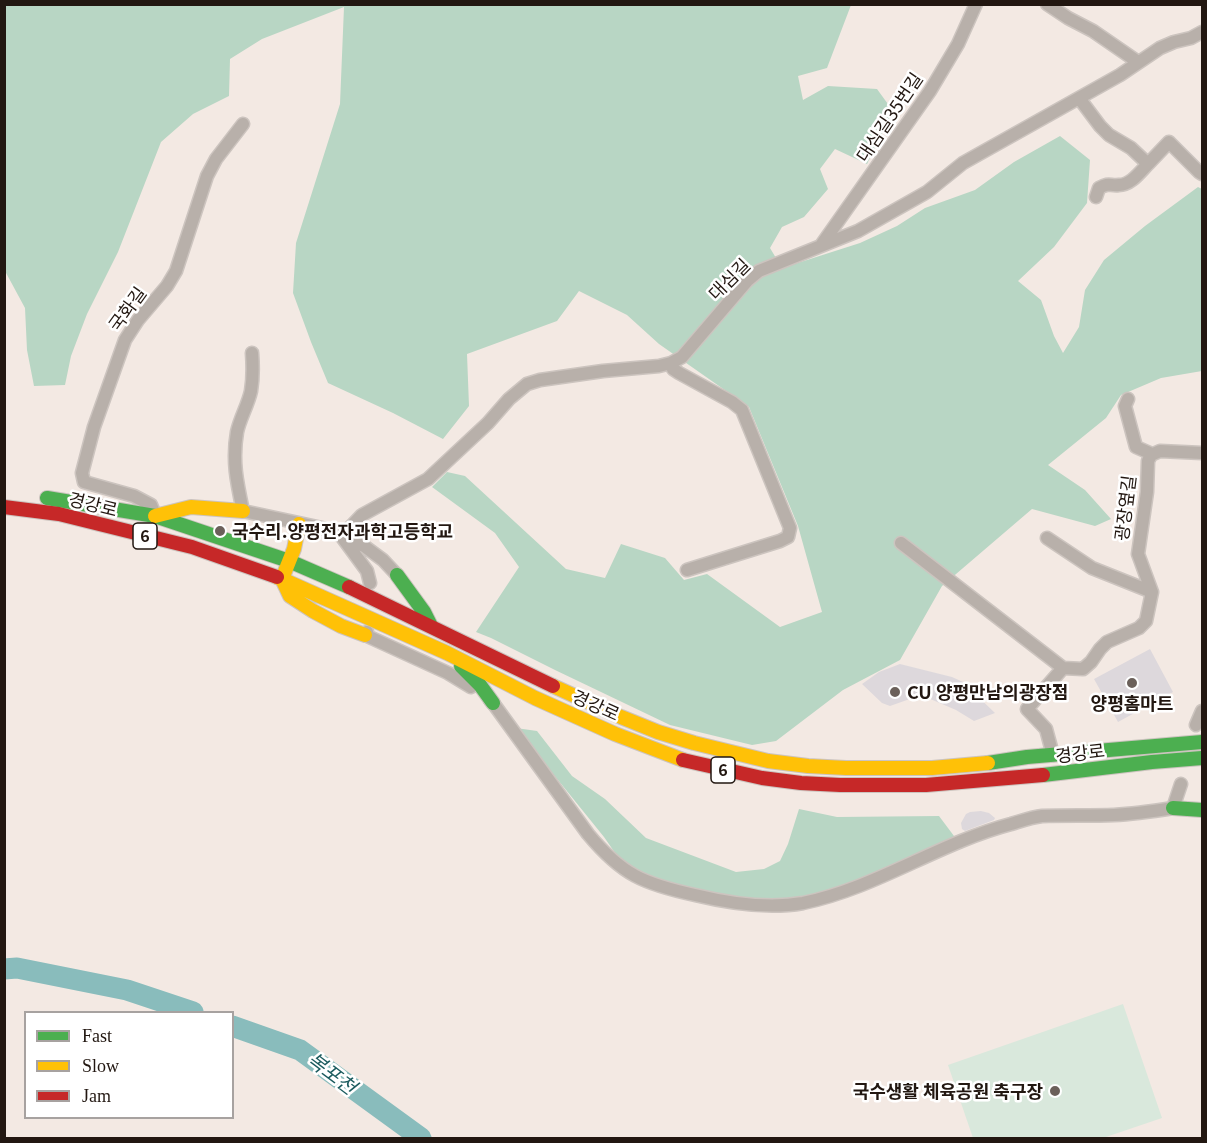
<!DOCTYPE html>
<meta charset="utf-8">
<style>
body{margin:0}
#map{position:relative;width:1207px;height:1143px;overflow:hidden;background:#f3e9e3;font-family:Georgia,serif}
canvas{display:block}
.frame{position:absolute;inset:0;border:6px solid #221711;pointer-events:none}
.legend{position:absolute;left:24px;top:1011px;width:210px;height:108px;box-sizing:border-box;background:#fff;border:2px solid #a7a2a0;margin:0;padding:8px 10px;list-style:none;font-size:18px;color:#221711}
.legend li{display:flex;align-items:center;gap:12px;height:30px}
.legend b{width:30px;border:2px solid #a7a2a0}
</style>
<div id="map">
<canvas width="1207" height="1143"></canvas>
<div class="frame"></div>
<ul class="legend">
<li><b style="height:8px;background:#4caf50"></b>Fast</li>
<li><b style="height:8px;background:#ffc107"></b>Slow</li>
<li><b style="height:8px;background:#c62828"></b>Jam</li>
</ul>
</div>
<script>
const ctx = document.querySelector('canvas').getContext('2d');
ctx.lineJoin = 'round';
function fill(path, color) { ctx.fillStyle = color; ctx.fill(path, 'evenodd'); }
function trace(path, color, width, dash) { ctx.strokeStyle = color; ctx.lineWidth = width; ctx.lineCap = dash ? 'butt' : 'round'; ctx.setLineDash(dash || []); ctx.stroke(path); }
function write(font, color, halo, rows, align = 'center') {
  ctx.font = font + ' Georgia,"Noto Sans KR",serif'; ctx.lineWidth = 5; ctx.setLineDash([]); ctx.textBaseline = 'middle'; ctx.strokeStyle = halo; ctx.fillStyle = color; for (const [text, x, y, turn = 0] of rows) {
    ctx.save(); ctx.translate(x, y); ctx.rotate((+turn || 0) * Math.PI / 180); ctx.textAlign = isNaN(turn) ? turn : align; if (halo) ctx.strokeText(text, 0, 0); ctx.fillText(text, 0, 0); ctx.restore();
  }
}
fill(new Path2D(`
 M1123,1004L1162,1118L1103,1138H973L948,1065Z`), '#d9e8dc');
fill(new Path2D(`
 M5,5H851L827,68L798,76L803,100L828,86L877,89L893,111L867,164L835,149L820,169L828,189L804,217L782,227L770,248L782,268L860,243L897,226L925,208L975,190L1014,162L1060,136L1090,160L1087,203L1054,247L1018,281L1041,300L1054,336L1063,353L1079,327L1085,290L1104,260L1145,226L1198,187L1202,189V371L1161,378L1121,395L1106,418L1048,465L1085,490L1111,519L1095,526L1032,509L942,586L900,660L843,690L776,741L752,745L670,725L555,670L491,638L476,632L519,567L495,533L432,487L447,472L465,476L566,569L605,578L621,544L665,558L684,580L707,574L780,627L822,612L798,526L749,407L659,344L627,315L579,291L557,321L467,354L469,406L443,439L393,413L328,383L311,342L293,293L296,243L340,104L344,7L262,39L230,59L229,96L193,114L161,142L118,252L87,314L71,356L65,385L34,386L27,350L25,308L5,271Z
 M516,728L537,731L572,776L605,799L646,838L736,872L764,869L780,861L788,844L799,809L837,817L939,816L963,848L865,883L808,897L748,900L709,896L634,873L620,860L604,837Z`), '#b8d6c4');
trace(new Path2D(`
 M4,969L17,968L127,990L193,1012
 M232,1026L300,1050L421,1138`), '#89bcbc', 21);
fill(new Path2D(`
 M1150,649L1173,692L1118,722L1094,679Z
 M900,664L952,677L963,682L995,713L974,721L956,710L921,695L890,706L882,703L862,684L879,672Z
 M981,811L989,813L995,818L994,820L965,831L962,829L961,823L966,814L970,812Z`), '#ddd8dc');
const street = new Path2D(`
 M1047,4L1068,18L1093,31L1138,62
 M1079,98L1100,126L1109,135L1131,148L1148,164L1169,142L1199,172L1202,174
 M1096,197L1099,188C1110,182 1109,186 1119,185C1131,185 1140,172 1148,164
 M822,244L930,91L958,44L976,4
 M252,353C253,366 253,379 251,391C248,405 240,418 237,432C232,461 237,483 243,511L322,528L342,536L364,546L383,560L397,575
 M671,363L673,369L679,373L732,402L742,410L790,528L788,537L780,541L687,570
 M1128,399L1125,406L1136,447L1152,454
 M155,515L151,505L134,496L84,482L82,473L94,427L125,340L138,320L167,286L176,271L207,176L216,159L243,124
 M342,536L362,515L428,479L488,423L509,399L527,384L540,380L603,371L659,366L671,363L682,357L747,281L759,271L858,231L927,192L963,163L1120,75L1160,48L1174,42L1191,38L1202,32
 M342,537L367,571L370,583
 M1047,538L1092,568L1152,592
 M901,543L1063,668
 M367,632L365,635L448,673L471,687
 M490,700L493,703L588,834C622,875 644,884 695,895C728,903 770,909 803,903C876,888 939,843 1011,824C1021,821 1032,817 1042,816C1066,815 1090,816 1114,815C1134,814 1154,811 1173,808L1181,784
 M1196,725L1202,711
 M1053,755L1046,729L1027,709L1063,668L1083,669L1091,662L1100,649L1107,642L1139,628L1146,621L1152,592L1138,554L1147,492L1148,461L1151,455L1160,451L1202,453`);
const fast = new Path2D(`
 M47,498L155,516L289,561L349,587
 M397,575L424,612L431,626
 M461,666L480,685L493,703
 M988,763L1027,757L1202,742
 M1043,775L1152,762L1202,758
 M1173,808L1202,810`);
const slow = new Path2D(`
 M155,516L191,507L243,511
 M299,524L294,549L282,579L290,596L313,611L341,626L365,635
 M277,577L447,653L535,698L615,734L683,760
 M553,686L621,717L658,732L694,743L768,761L808,766L846,768H932L988,763`);
const jam = new Path2D(`
 M4,507L59,514L192,547L277,577
 M349,587L553,686
 M683,760L762,778L801,783L840,785H926L1043,775`);
trace(street, '#ccc4bf', 15);
trace(fast, '#ccc4bf', 16);
trace(slow, '#ccc4bf', 16);
trace(jam, '#ccc4bf', 16);
trace(street, '#b8b0aa', 12);
trace(fast, '#4caf50', 14);
trace(slow, '#ffc107', 14);
trace(jam, '#c62828', 14);
for (const [x, y, r, color] of [
 [220,531,6,"#6b605a"],
 [1132,683,6,"#6b605a"],
 [895,692,6,"#6b605a"],
 [1055,1091,6,"#6b605a"]
]) { const dot = new Path2D(); dot.arc(x, y, r, 0, 2 * Math.PI); ctx.fillStyle = color; ctx.fill(dot); trace(dot, '#fff', 2); }
for (const [x, y, w] of [
 [145,536,24],
 [723,770,24]
]) { const box = new Path2D(); box.roundRect(x - w / 2, y - 13, w, 26, 4.5); ctx.fillStyle = '#fff'; ctx.fill(box); trace(box, '#221711', 1.5); }
write('bold 16px', '#221711', null, [
 ["6",145,536],
 ["6",723,770]
]);
write('18px', '#221711', '#fff', [
 ["대심길35번길",889,117,-56],
 ["대심길",729,279,-45],
 ["국화길",127,309,-54],
 ["경강로",93,504,14],
 ["광장옆길",1125,508,-83],
 ["경강로",596,705,24],
 ["경강로",1080,753,-7]
]);
write('bold 18px', '#221711', '#fff', [
 ["국수리.양평전자과학고등학교",232,531],
 ["CU 양평만남의광장점",907,692],
 ["양평홈마트",1132,703,"center"],
 ["국수생활 체육공원 축구장",1043,1091,"right"]
], 'left');
write('italic 20px', '#1b5b5e', '#fff', [
 ["복포천",332,1073,37]
]);
</script>
